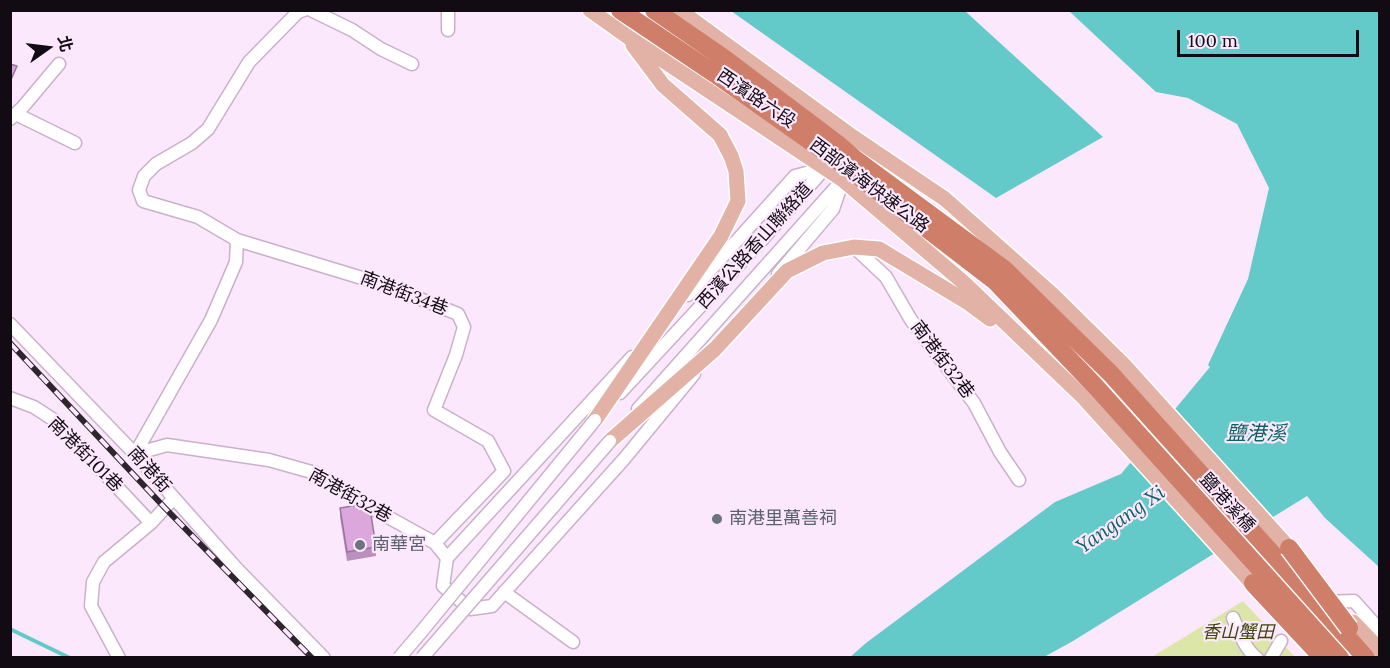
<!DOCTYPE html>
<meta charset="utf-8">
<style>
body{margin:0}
#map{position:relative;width:1390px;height:668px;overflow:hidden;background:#fce8fc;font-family:Lora,"Noto Sans TC",serif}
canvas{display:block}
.frame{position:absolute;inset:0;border:12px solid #130b13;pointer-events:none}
.north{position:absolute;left:18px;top:18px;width:60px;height:60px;-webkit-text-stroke:4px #fce8fc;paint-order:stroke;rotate:76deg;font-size:16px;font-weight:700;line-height:24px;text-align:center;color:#130b13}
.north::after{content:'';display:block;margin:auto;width:21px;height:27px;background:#130b13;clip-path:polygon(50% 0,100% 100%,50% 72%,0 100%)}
.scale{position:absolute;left:1177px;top:30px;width:182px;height:27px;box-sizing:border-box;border:3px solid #130b13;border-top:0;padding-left:8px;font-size:18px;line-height:21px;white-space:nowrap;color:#130b13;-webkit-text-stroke:4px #fce8fc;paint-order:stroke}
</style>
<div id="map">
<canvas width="1390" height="668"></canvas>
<div class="frame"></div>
<div class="north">北</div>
<div class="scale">100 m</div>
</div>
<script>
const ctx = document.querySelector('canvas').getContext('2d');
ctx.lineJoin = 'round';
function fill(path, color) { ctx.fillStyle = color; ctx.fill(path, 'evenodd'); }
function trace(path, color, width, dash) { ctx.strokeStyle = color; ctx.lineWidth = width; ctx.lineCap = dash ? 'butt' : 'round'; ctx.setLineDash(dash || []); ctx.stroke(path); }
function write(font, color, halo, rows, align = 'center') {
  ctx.font = font + ' Lora,"Noto Sans TC",serif'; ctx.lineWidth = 4.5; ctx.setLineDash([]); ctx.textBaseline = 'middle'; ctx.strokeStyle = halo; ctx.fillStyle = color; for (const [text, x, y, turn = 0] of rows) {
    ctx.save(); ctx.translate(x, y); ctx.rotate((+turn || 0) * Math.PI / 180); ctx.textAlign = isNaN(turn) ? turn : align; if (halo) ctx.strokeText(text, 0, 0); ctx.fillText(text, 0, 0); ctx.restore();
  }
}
fill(new Path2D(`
 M1243,601L1295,657L1153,658L1155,655Z`), '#dde6a9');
fill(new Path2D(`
 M731,11H965L1103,137L996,198Z
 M1069,11H1379V567L1325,518L1307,496L1073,641L1044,657L849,658L866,643L1055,502L1121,474L1210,367L1208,365L1248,279L1269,188L1237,124L1188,98L1156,92Z`), '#64c9c9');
trace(new Path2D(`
 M10,629L70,658`), '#64c9c9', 4);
const minor = new Path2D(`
 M311,10L352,30L381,49L412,64
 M448,10V30
 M16,114L75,143
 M10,119L22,108L59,64
 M237,240L385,285L458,314L464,327L456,355L434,410L488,441L504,471L435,543
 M854,247L886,277L911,320L974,403L1000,452L1019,480
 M778,274L833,209L843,180
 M688,295L795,176L825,168
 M10,324L135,454L237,569L324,658
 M632,357L447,558L443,586L470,609L492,606L624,459L694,374
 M620,393L759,243L825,168
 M10,398L34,407L54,420L151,523
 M638,409L838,185
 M135,454L211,320L236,262L237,240L198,217L143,201L139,190L144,176L156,164L192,143L208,129L249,62L298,12L304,10
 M135,454L167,445L269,460L315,473L368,506L435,543L447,558
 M504,592L573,642
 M1325,602L1354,601L1380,630
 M1233,618C1239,631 1245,650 1257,658
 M119,658L91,606L93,582L104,562L151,523L174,498
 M1271,658L1281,641`);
const major = new Path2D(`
 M590,10L628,37L843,180L963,282L1082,396L1260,592
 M679,10L853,137L945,199L1053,295L1124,365L1289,548
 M595,420L721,236L738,201L736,171L731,156L720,135L663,85L633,45
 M610,441L715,349L787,271L823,253L854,247L879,249L967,302L990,319
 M1353,622L1380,650`);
const highway = new Path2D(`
 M620,10L715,74L848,168L995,281L1096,387L1340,658
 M654,10L725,59L839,145L855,159L1004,269L1111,374L1366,658
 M1253,583L1323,658`);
trace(minor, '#c9b1c9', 15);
trace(major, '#fff', 18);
trace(highway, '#fff', 21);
trace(minor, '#fff', 12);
trace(major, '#e2b2a6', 15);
trace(highway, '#cf7e6a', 18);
const rail = new Path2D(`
 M10,343L165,508L312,658`);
trace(rail, '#2f252f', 6);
trace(rail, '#fce8fc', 4, [11]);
const minorBridge = new Path2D(`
 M399,658L422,631L595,420
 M422,658L610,441`);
const highwayBridge = new Path2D(`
 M1289,548L1349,628`);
trace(minorBridge, '#c9b1c9', 15, []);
trace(highwayBridge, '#fff', 21, []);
trace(minorBridge, '#fff', 12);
trace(highwayBridge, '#cf7e6a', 18);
fill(new Path2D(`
 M340,508L376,547V556L347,561L340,517Z`), '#bc90bd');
const building = new Path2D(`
 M10,64L17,66L10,82Z
 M364,504L370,508L376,547L347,552L340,508Z`);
fill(building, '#dba7dc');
trace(building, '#99759a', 1.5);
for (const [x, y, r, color] of [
 [717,519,6,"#6b7280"],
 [360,545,6,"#6b7280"]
]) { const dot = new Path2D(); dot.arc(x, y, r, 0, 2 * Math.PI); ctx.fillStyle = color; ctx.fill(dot); trace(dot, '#fce8fc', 2); }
write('18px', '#130b13', '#fce8fc', [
 ["西濱路六段",756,99,34],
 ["西部濱海快速公路",869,186,37],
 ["西濱公路香山聯絡道",755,246,-48],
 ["南港街34巷",404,294,21],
 ["南港街32巷",942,360,53],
 ["南港街101巷",85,455,45],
 ["南港街",149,470,48],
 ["南港街32巷",350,496,29],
 ["鹽港溪橋",1227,503,48]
]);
write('18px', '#5b616d', '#fce8fc', [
 ["南港里萬善祠",729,519],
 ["南華宮",372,545]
], 'left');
write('italic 18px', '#414610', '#fce8fc', [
 ["香山蟹田",1238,633]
]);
write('italic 20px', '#0a6363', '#fce8fc', [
 ["鹽港溪",1256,434],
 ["Yangang Xi",1121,520,-35]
]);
</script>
